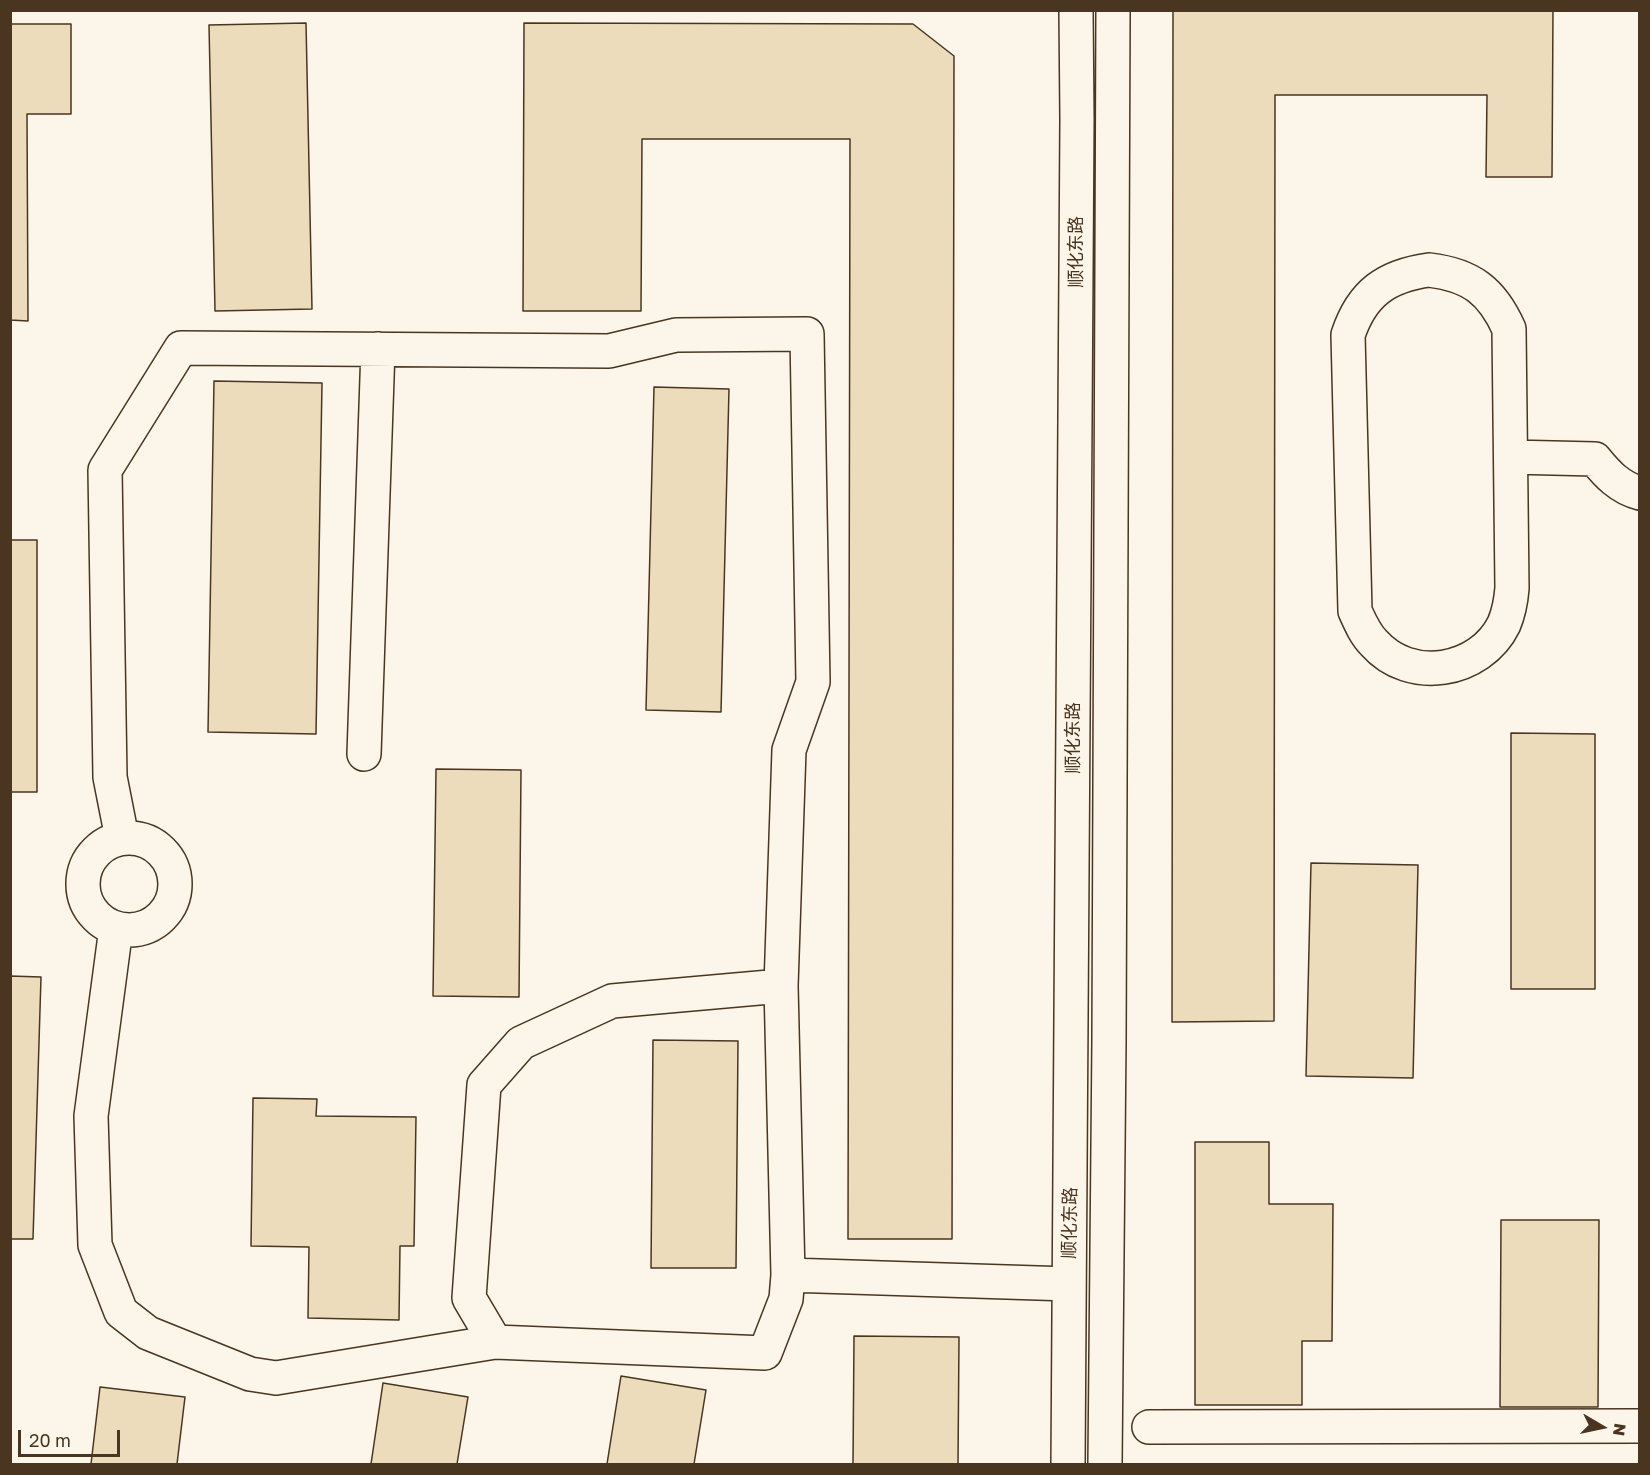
<!DOCTYPE html>
<meta charset="utf-8">
<style>
body{margin:0}
#map{position:relative;width:1650px;height:1475px;overflow:hidden;background:#fbf6e9;font-family:"Golos Text",sans-serif}
canvas{display:block}
.frame{position:absolute;inset:0;border:12px solid #4a3520;pointer-events:none}
.north{position:absolute;left:1572px;top:1397px;width:60px;height:60px;-webkit-text-stroke:4px #fbf6e9;paint-order:stroke;rotate:99deg;font-size:16px;font-weight:700;line-height:24px;text-align:center;color:#4a3520}
.north::after{content:'';display:block;margin:auto;width:21px;height:27px;background:#4a3520;clip-path:polygon(50% 0,100% 100%,50% 72%,0 100%)}
.scale{position:absolute;left:18px;top:1430px;width:102px;height:27px;box-sizing:border-box;border:3px solid #4a3520;border-top:0;padding-left:8px;font-size:18px;line-height:21px;white-space:nowrap;color:#4a3520;-webkit-text-stroke:4px #fbf6e9;paint-order:stroke}
</style>
<div id="map">
<canvas width="1650" height="1475"></canvas>
<div class="frame"></div>
<div class="north">N</div>
<div class="scale">20 m</div>
</div>
<script>
const ctx = document.querySelector('canvas').getContext('2d');
ctx.lineJoin = 'round';
function fill(path, color) { ctx.fillStyle = color; ctx.fill(path, 'evenodd'); }
function trace(path, color, width, dash) { ctx.strokeStyle = color; ctx.lineWidth = width; ctx.lineCap = dash ? 'butt' : 'round'; ctx.setLineDash(dash || []); ctx.stroke(path); }
function write(font, color, halo, rows, align = 'center') {
  ctx.font = font + ' "Golos Text","Noto Sans SC",sans-serif'; ctx.lineWidth = 4.5; ctx.setLineDash([]); ctx.textBaseline = 'middle'; ctx.strokeStyle = halo; ctx.fillStyle = color; for (const [text, x, y, turn = 0] of rows) {
    ctx.save(); ctx.translate(x, y); ctx.rotate((+turn || 0) * Math.PI / 180); ctx.textAlign = isNaN(turn) ? turn : align; if (halo) ctx.strokeText(text, 0, 0); ctx.fillText(text, 0, 0); ctx.restore();
  }
}
const building = new Path2D(`
 M1173,10H1553L1552,177H1486L1487,95H1275L1274,1021L1172,1022Z
 M306,23L312,309L215,311L209,25Z
 M524,23L913,24L954,56L952,1239H848L850,139H642L641,311H523Z
 M10,24H71V114H27L28,321L10,320Z
 M214,381L322,383L316,734L208,732Z
 M654,387L729,389L721,712L646,710Z
 M10,540H37V792H10Z
 M1511,733L1595,734V989H1511Z
 M436,769L521,770L519,997L433,996Z
 M1311,863L1418,865L1413,1078L1306,1076Z
 M10,976L41,977L33,1239H10Z
 M653,1040L738,1041L736,1268H651Z
 M253,1098L317,1099L316,1116L416,1117L414,1246H400L399,1320L308,1318L309,1247L251,1246Z
 M1195,1142H1269V1204H1333L1332,1341H1302V1405H1195Z
 M1501,1220H1599L1598,1407H1500Z
 M854,1336L959,1337L958,1464H853Z
 M621,1376L706,1390L694,1464H607Z
 M383,1383L468,1397L457,1464H371Z
 M100,1387L185,1397L177,1464H91Z`);
fill(building, '#ecdcbc');
trace(building, '#4a3520', 1.5);
const minor = new Path2D(`
 M1429,270C1471,275 1492,291 1509,329L1512,588C1511,601 1509,612 1504,624C1480,673 1410,684 1374,643C1365,634 1360,622 1355,611L1348,335C1362,293 1386,276 1429,270Z
 M1511,457L1595,459C1607,474 1620,488 1640,493
 M364,754L378,349
 M83 884a46 46 0 1 1 92 0a46 46 0 1 1-92 0Z
 M116,928L91,1116L95,1245L121,1312L148,1333L250,1374L276,1378L495,1342L765,1353L786,1299L788,1275L781,986L789,750L813,682L807,334L676,335L609,351L181,348L105,470L110,777L122,838
 M788,1275L1069,1284
 M495,1342L469,1298L484,1085L521,1043L612,1001L781,986
 M1149,1427L1640,1426
 M1068,1464L1077,120L1076,10
 M1105,1464L1109,1040L1113,10`);
trace(minor, '#4a3520', 36);
trace(minor, '#fbf6e9', 33);
write('18px', '#4a3520', '#fbf6e9', [
 ["顺化东路",1076,252,-90],
 ["顺化东路",1073,738,-90],
 ["顺化东路",1070,1223,-89]
]);
</script>
